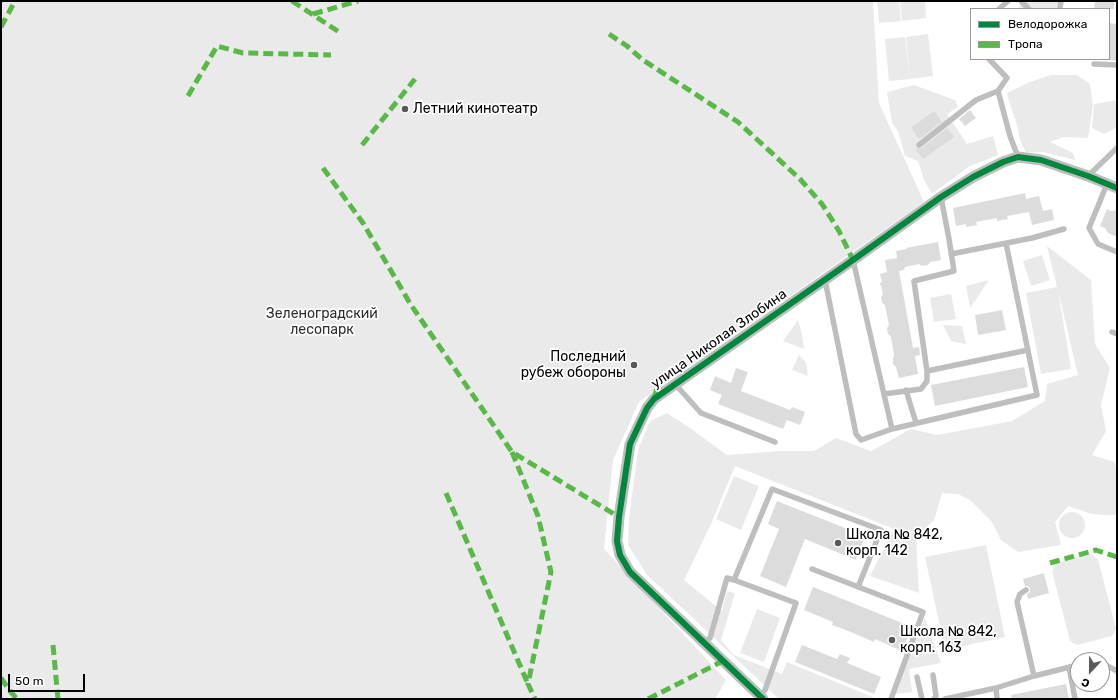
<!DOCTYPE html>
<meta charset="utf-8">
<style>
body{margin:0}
#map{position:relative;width:1118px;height:700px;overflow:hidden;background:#fff;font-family:Rubik,sans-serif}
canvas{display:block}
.frame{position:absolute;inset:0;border:2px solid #000;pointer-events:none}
.legend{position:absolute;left:970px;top:8px;width:140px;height:52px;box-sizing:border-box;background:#fff;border:1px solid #999;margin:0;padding:5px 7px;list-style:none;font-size:12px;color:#000}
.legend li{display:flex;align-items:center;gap:8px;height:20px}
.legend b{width:20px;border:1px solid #999}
.north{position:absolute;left:1070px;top:652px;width:40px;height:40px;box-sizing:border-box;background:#fff;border:1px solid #999;border-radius:50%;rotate:202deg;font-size:11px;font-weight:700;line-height:16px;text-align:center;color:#000}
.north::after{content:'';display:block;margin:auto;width:14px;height:18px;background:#595959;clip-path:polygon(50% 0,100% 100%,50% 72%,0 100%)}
.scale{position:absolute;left:8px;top:674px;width:77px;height:18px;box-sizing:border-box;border:2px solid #000;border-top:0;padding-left:5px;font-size:12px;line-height:14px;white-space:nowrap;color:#000;-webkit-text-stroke:3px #fff;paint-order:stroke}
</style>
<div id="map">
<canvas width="1118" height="700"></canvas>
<div class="frame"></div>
<ul class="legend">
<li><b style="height:5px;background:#00873e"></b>Велодорожка</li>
<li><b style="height:5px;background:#58b947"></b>Тропа</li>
</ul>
<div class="north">С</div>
<div class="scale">50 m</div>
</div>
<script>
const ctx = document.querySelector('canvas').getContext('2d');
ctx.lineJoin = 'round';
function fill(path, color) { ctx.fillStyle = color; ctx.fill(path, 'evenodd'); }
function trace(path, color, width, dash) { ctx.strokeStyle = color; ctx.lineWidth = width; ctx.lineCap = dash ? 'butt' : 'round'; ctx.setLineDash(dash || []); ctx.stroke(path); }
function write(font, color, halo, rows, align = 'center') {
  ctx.font = font + ' Rubik,sans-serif'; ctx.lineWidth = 3.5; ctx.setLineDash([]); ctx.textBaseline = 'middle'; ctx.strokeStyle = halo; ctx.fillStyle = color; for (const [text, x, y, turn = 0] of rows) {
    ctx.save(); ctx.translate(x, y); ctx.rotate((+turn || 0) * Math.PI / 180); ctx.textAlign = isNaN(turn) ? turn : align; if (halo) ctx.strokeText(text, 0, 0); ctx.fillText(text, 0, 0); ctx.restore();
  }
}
fill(new Path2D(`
 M1,1H873L879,103L924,202L639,402L613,460L604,549L726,680L715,699H1Z
 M877,1H899L901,21L879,23Z
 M900,1H925L926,18L902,21Z
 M1020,1H1059L1058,9H1019Z
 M928,34L933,76L910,79L906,37Z
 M905,37L910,79L889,81L885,39Z
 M1051,75H1077L1090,84L1093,105L1088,138L1064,137L1050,142L1073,153L1075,160L1043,152L1026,153L1020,140L1017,125L1009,101L1007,93L1030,82Z
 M914,85L955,100L958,107L947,114L967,144L993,136L998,155L970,166L932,194L924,180L918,161L905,156L898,131L892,123L887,92Z
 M1117,100V126L1112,130L1104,134L1092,128L1094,104Z
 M1047,246L1091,280L1095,344L1110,368L1101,405L1106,431L1092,455L1115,462L1117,475V515H1103L1092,514L1068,506L1055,522L1061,545L1018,552L1001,540L992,522L970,500L958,494L942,493L934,520L916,537L919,593L870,576L894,529L735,466L711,524L684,580L722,611L727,591L735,593L721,640L734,655L782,674L787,662L875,698L779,699L647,575L628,545L629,519L638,450L650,421L667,413L693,430L727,455L780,451H814L836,438L871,451L911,429L937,435L1012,421L1045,401L1047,384L1078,375L1058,290L1071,369L1041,374L1026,293L1057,287Z
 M1042,255L1050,280L1031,286L1023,261Z
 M989,280L970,308L966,286Z
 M951,294L956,319L934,322L930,298Z
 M798,320L802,334L804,349L783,341Z
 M943,325L962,326L966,344L951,341Z
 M799,355L806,362L808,376L792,370Z
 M734,476L759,486L741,530L716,519Z
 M1059 525a13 13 0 1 1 26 0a13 13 0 1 1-26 0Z
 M986,545L1005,637L945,650L925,557Z
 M1091,554L1098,559L1116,629L1112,636L1077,645L1070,641L1052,571L1056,563Z
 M757,609L780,618L764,662L740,653Z
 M925,618L941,663L909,669L912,692L894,694Z`), '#eaeaea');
fill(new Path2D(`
 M1095,1H1114V9H1094Z
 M1109,23L1117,24V61L1109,60Z
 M970,110L976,118L965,126L959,119Z
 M934,111L942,122L919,139L911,128Z
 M947,128L954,137L923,159L915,149L922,148Z
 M1025,193L1026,199L1039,196L1043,211L1052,209L1054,220L1032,225L1029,212L1007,216L1008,219L997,221V218L976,222L977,225L966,227V224L956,226L953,208Z
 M1107,209L1111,211L1117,210V237L1108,233L1105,228L1100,226Z
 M938,242L941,260L930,262L928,265L922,266L919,264L905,267L904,270L899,271L913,348L919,347L920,355L915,356L918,374L899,378L896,367L893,364V359L894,355L891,337L888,334L887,328L889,325L885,305L882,303L881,298L883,294L880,283L882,282L880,274L887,272L885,260L897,258L896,251L907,249L906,248Z
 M1002,310L1006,330L978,335L975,315Z
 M1024,367L1028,387L935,406L931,385Z
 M736,368L748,372L741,391L790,410L792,407L805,412L800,425L787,420L783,429L718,404L722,395L710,390L715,376L731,383Z
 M777,501L865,536L856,560L805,539L786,587L760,576L779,529L768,524Z
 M1044,573L1049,593L1028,599L1027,594L1030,592V589L1028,586H1025L1023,579Z
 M813,587L912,627L902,651L875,639L874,642L851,632L832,625L833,622L804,610Z
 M802,645L837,659L840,654L850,658L847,663L881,677L874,694L795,662Z
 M1066,684L1069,699H1012L1011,695Z`), '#dcdcdc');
trace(new Path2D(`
 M1021,1L1029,9
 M999,9L1008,1
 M1060,9L1061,1
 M1094,64L1117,65
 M998,91L1010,136L1018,157
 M919,145L976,100L998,91L1007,78L989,59
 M1088,176L1117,148
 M1107,184L1089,228L1098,244L1117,252
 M951,254L1032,238L1064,229
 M853,260L892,429
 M825,280L856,434L861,440L892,429L1037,395L1006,243
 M1112,332L1117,334
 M927,371L1028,350
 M675,384L701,413L775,442
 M906,390L916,423
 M884,394L921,389L927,381V371L914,281L954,271L949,239L941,197
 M812,569L923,612L891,699
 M1026,590L1020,594L1017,602L1034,676
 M705,643L710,638L727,578L734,580
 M1102,663L1117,671
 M1069,667L1075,699
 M933,675L936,696L934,699
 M917,677L922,699
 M996,688L997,699
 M760,697L765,690L796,603L734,580L772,489L881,530L858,587
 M945,699L996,688L1034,676L1078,665`), '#bebebe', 5.5);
trace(new Path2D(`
 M763,699L630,572L620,555L617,541L619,517L630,444L647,408L654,399L853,260L941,197L973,177L1003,162L1018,157L1041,160L1088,176L1117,188`), '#bebebe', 11);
trace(new Path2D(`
 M292,1L339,32
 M313,14L358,1
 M1,27L14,3
 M609,34L627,46L643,60L738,122L800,179L822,204L839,231L853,260
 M188,96L217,46L243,53L331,55
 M362,145L415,79
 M323,168L363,223L411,305L512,452L619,517
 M654,399L658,384
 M512,452L538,516L551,572L528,684L535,699
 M446,493L528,684
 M1050,563L1096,550L1117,557
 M53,645L58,699
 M1,678L10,691L17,699
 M648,699L723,661`), '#58b947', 5, [10, 5]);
trace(new Path2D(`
 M763,699L630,572L620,555L617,541L619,517L630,444L647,408L654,399L853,260L941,197L973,177L1003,162L1018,157L1041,160L1088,176L1117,188`), '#00873e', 6);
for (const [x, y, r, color] of [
 [405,109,4,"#595959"],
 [634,365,4,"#595959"],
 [838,543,4,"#595959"],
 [892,640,4,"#595959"]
]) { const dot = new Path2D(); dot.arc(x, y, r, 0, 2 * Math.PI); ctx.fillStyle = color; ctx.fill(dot); trace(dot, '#fff', 1.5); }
write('14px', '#000', '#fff', [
 ["Летний кинотеатр",413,109],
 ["Последний",626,357,"right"],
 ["рубеж обороны",626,373,"right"],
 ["Школа № 842,",846,535],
 ["корп. 142",846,551],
 ["Школа № 842,",900,632],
 ["корп. 163",900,648]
], 'left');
write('14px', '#2f2f2f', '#fff', [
 ["Зеленоградский",322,314],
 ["лесопарк",322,330]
]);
write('14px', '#000', '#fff', [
 ["улица Николая Злобина",719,339,-35]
]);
</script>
